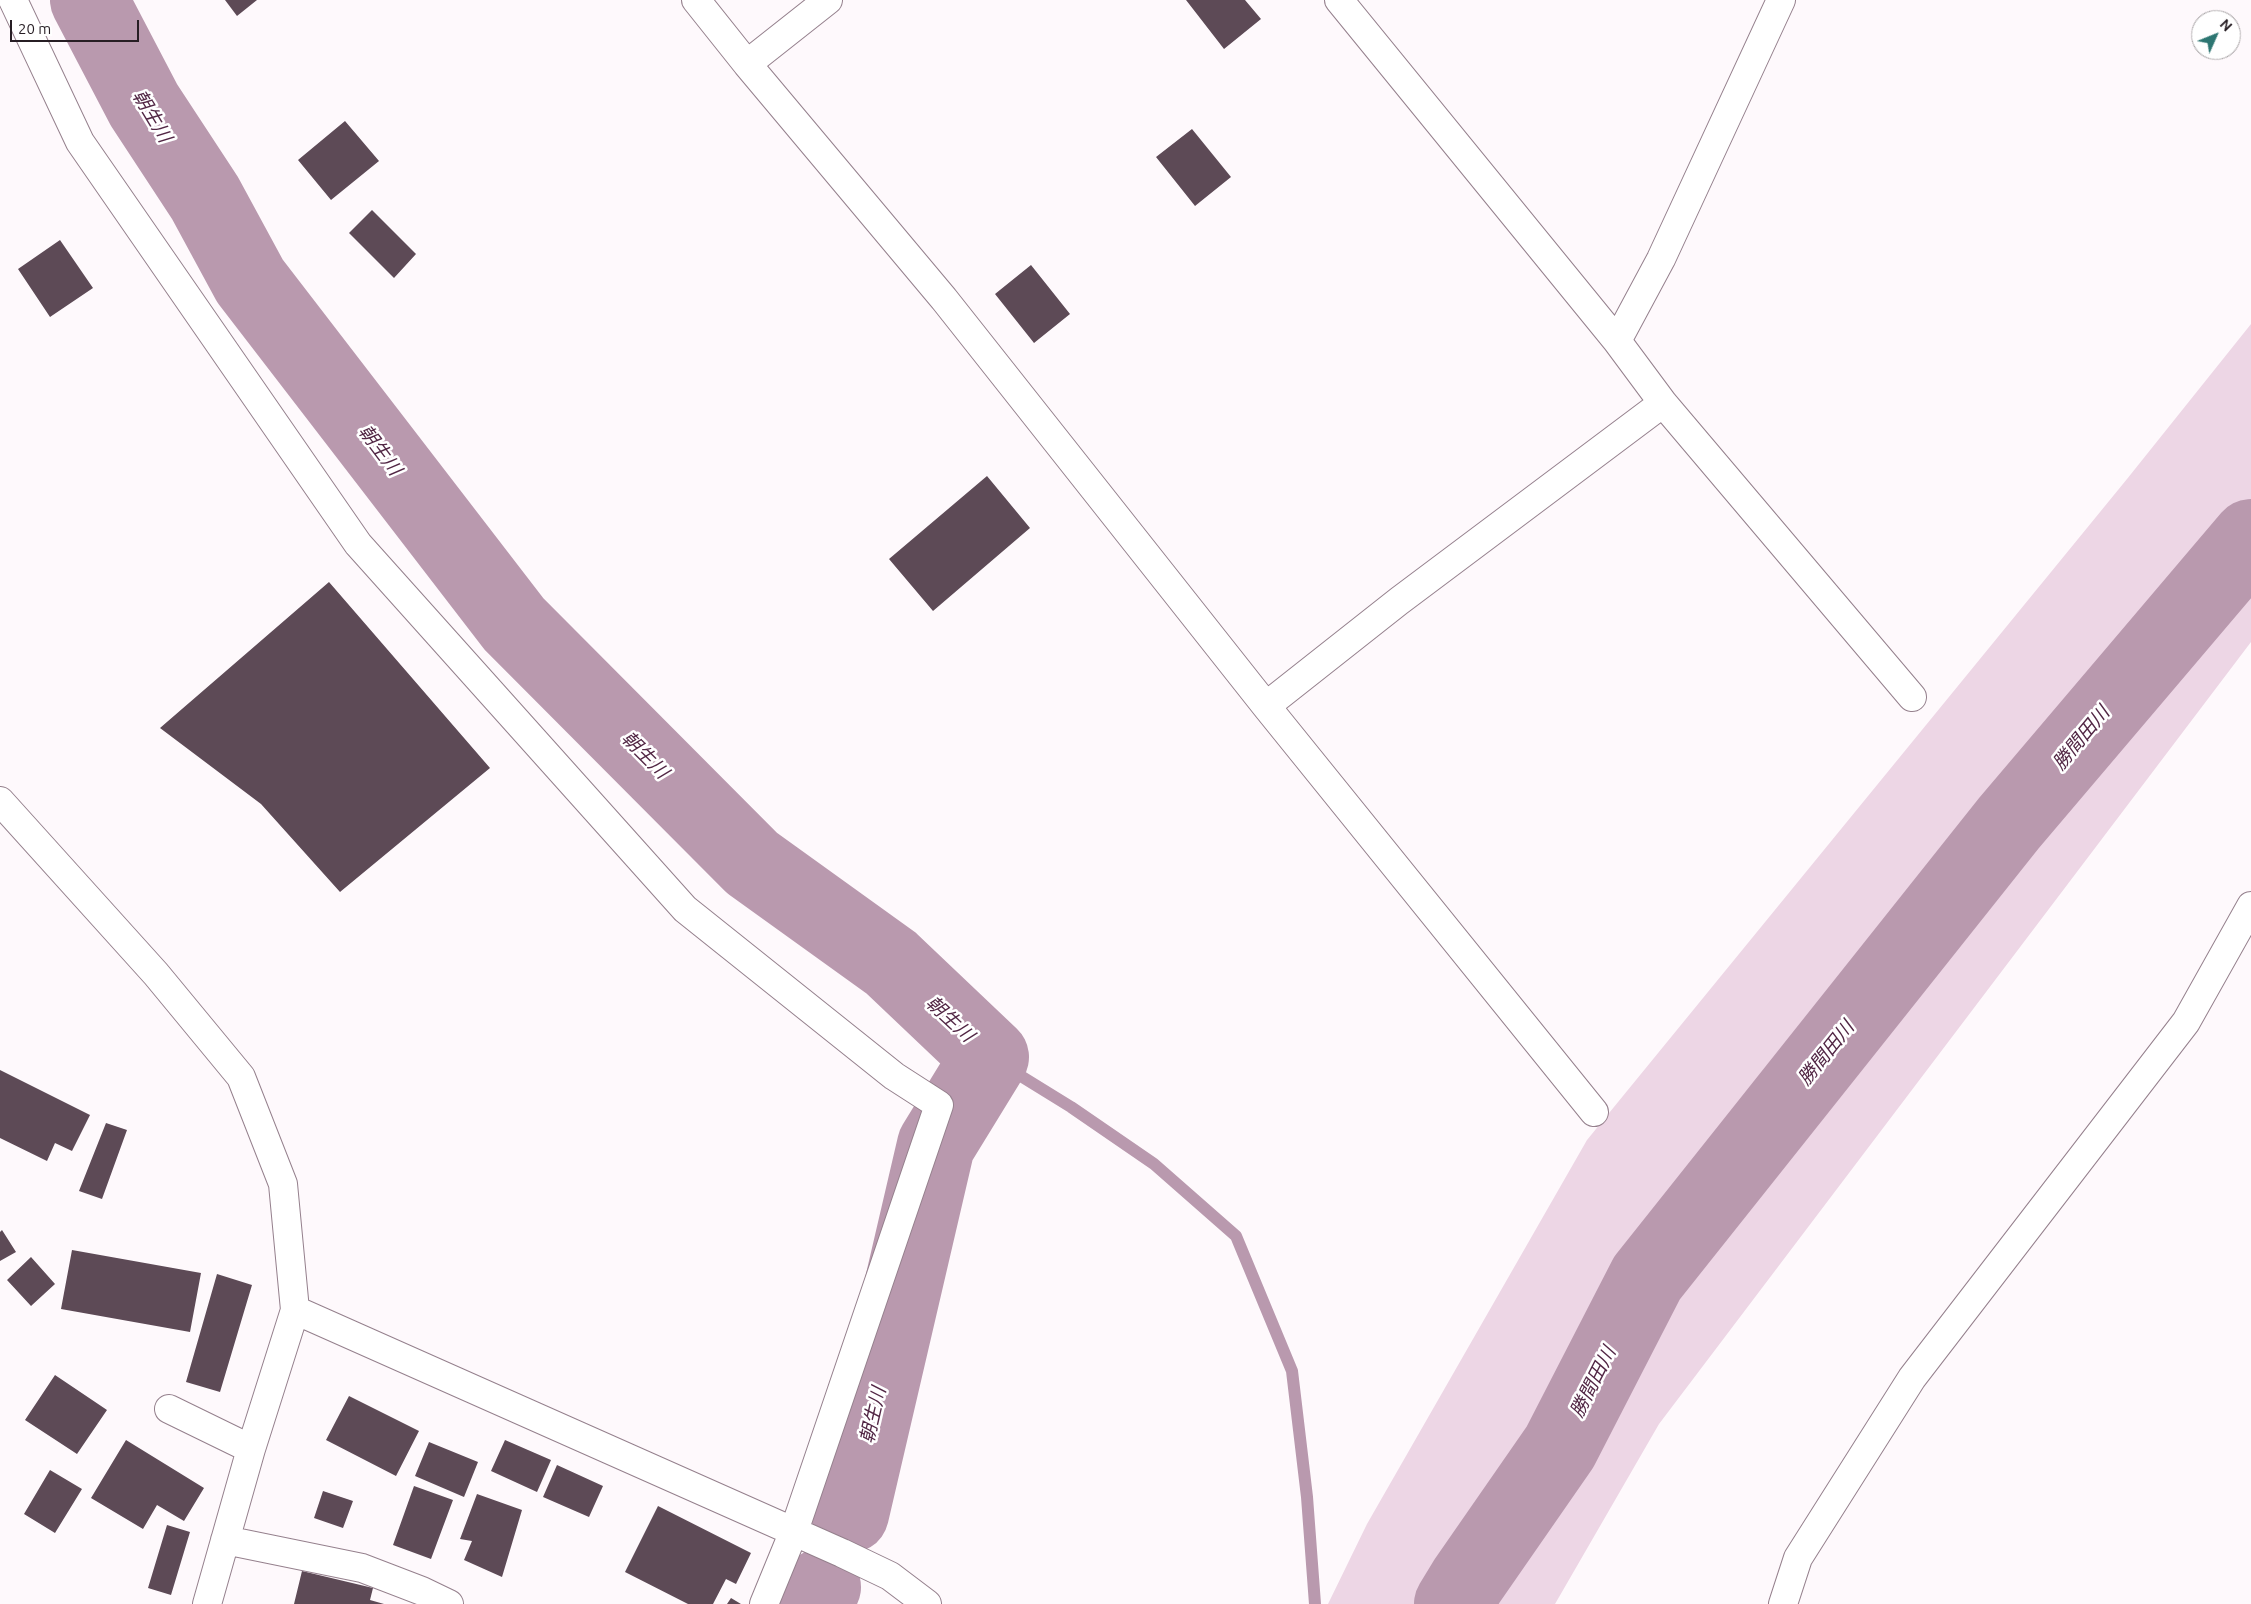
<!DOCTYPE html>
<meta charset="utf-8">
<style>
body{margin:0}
#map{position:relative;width:2251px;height:1604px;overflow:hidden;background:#fef9fc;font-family:Ubuntu,sans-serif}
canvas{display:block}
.north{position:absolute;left:2191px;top:10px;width:50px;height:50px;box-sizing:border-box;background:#fff;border:1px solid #a9a5a7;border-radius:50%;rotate:46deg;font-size:14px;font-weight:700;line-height:20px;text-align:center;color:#271e24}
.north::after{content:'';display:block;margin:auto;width:18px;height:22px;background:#2d7672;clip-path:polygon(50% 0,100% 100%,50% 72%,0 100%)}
.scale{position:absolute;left:10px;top:20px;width:129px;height:22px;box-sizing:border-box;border:2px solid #271e24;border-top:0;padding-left:6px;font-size:15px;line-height:18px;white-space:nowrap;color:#271e24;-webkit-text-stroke:4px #fff;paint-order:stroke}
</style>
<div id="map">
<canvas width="2251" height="1604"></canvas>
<div class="north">N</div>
<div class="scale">20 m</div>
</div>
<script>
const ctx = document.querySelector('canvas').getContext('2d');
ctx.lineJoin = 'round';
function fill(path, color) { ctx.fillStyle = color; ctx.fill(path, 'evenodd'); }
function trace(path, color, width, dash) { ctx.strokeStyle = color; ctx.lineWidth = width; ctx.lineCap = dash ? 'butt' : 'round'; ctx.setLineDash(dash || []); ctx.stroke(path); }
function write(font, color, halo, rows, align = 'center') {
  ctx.font = font + ' Ubuntu,"Noto Sans JP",sans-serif'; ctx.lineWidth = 5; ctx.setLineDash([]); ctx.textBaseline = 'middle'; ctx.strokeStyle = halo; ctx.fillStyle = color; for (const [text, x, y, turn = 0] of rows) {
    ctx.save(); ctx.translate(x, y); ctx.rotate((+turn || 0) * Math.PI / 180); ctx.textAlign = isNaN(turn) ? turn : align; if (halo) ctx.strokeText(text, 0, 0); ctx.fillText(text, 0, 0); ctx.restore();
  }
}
fill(new Path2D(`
 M2251,324V642L1659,1424L1555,1604H1328L1367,1524L1587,1140L2127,479Z`), '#edd6e5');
trace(new Path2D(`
 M990,1057L1071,1107L1154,1164L1236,1236L1292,1371L1307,1497L1315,1604`), '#b999ae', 12);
trace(new Path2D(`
 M89,0L144,105L205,198L250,281L514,624L752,863L891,963L990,1057L936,1145L850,1514
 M812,1604L822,1587
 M1453,1604L1467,1581L1560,1447L1647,1278L2009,823L2251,538`), '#b999ae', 78);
fill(new Path2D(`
 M225,0H257L237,16Z
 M1186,0H1245L1261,19L1224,49Z
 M345,121L379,161L331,200L298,160Z
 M1192,129L1231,177L1195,206L1156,157Z
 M372,210L416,254L394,278L349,233Z
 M60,240L93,288L50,317L18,269Z
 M1031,265L1070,314L1034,343L995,294Z
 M987,476L1030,528L933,611L889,559Z
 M329,582L490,768L340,892L261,804L160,728Z
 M0,1070L90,1115L72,1151L55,1143L47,1161L0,1138Z
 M106,1123L127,1130L102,1199L79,1191Z
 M2,1230L16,1252L0,1261V1232Z
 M72,1250L201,1273L190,1332L61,1309Z
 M31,1257L55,1284L31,1306L7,1280Z
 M217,1274L252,1285L220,1392L186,1382Z
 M55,1375L107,1410L77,1454L25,1420Z
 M349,1396L419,1431L396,1476L326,1440Z
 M126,1440L204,1488L184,1521L157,1505L143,1529L91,1498Z
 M505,1440L551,1460L537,1492L491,1471Z
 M429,1442L478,1462L464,1497L415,1476Z
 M557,1465L603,1486L589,1517L543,1497Z
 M50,1470L82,1489L55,1533L24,1514Z
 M414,1486L453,1500L431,1559L393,1545Z
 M323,1491L353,1501L343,1528L314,1518Z
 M477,1494L522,1510L502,1577L464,1560L472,1541L460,1539Z
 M658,1506L751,1553L736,1584L726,1579L713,1604H688L625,1572Z
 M167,1525L190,1532L171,1595L148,1588Z
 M302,1571L373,1588L370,1600L384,1604H294Z
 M731,1598L741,1604H727Z`), '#5d4a56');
const minor = new Path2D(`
 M13,0L80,142L358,544L685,909L894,1076L939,1105L794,1531L764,1604
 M696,0L747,64L944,299L1266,706L1594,1112
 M1339,0L1617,341
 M1781,0L1661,259L1617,341L1663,403L1912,697
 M747,64L828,0
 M1266,706L1399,601L1663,403
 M0,801L156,974L241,1077L283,1184L295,1310L251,1449L207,1604
 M295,1310L842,1553L890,1576L927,1604
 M169,1409L251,1449
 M225,1540L362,1568L422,1591L449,1604
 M1783,1604L1798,1558L1912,1378L2186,1022L2251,906`);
trace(minor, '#95808d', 30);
trace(minor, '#fff', 28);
write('italic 19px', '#522745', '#fff', [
 ["朝生川",152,116,59],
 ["朝生川",380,450,53],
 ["勝間田川",2081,738,-50],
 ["朝生川",645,755,45],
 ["朝生川",950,1019,43],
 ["勝間田川",1826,1053,-51],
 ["勝間田川",1593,1382,-63],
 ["朝生川",873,1415,-77]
]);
</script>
